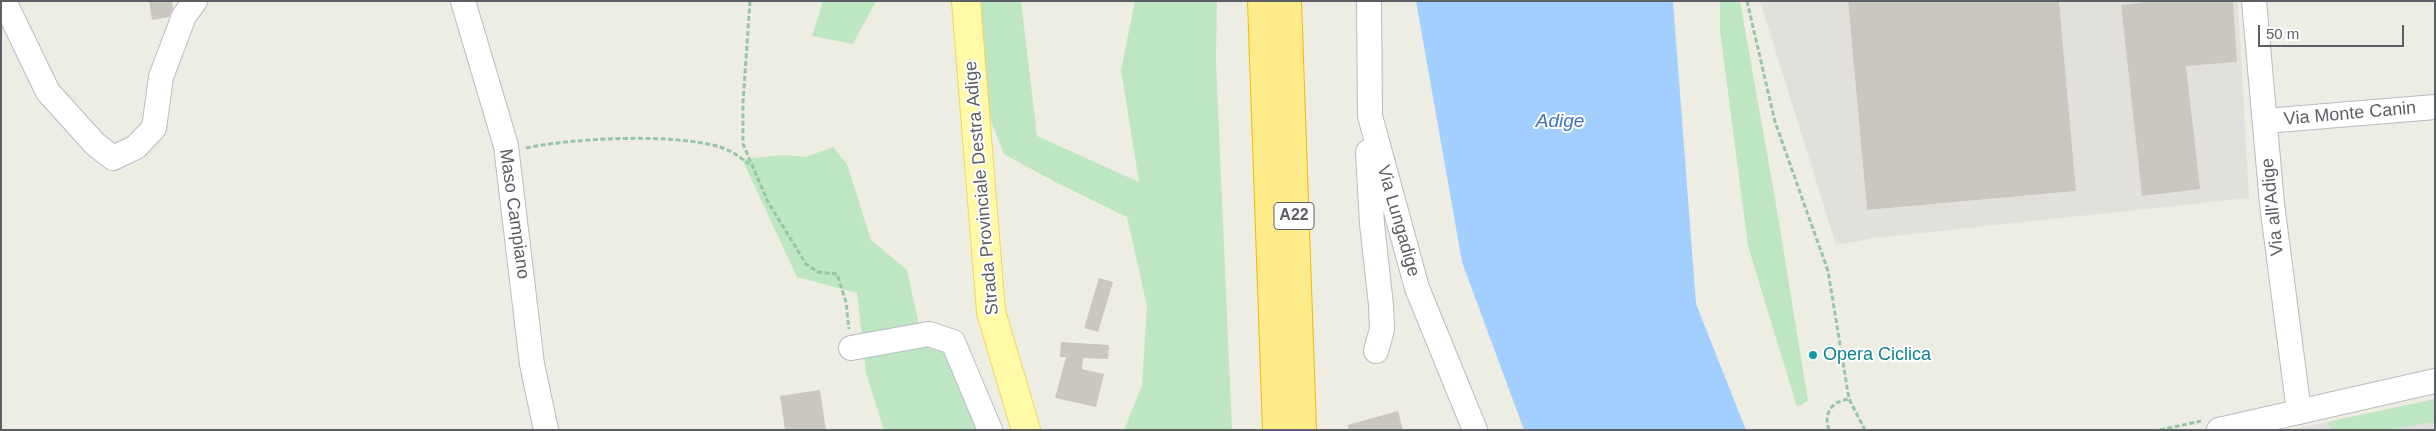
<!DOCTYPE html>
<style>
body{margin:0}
#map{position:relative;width:2436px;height:431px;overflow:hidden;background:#eeede3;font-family:Helvetica,sans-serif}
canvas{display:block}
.frame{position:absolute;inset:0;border:2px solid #5b5f64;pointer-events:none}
.scale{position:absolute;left:2258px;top:25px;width:146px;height:22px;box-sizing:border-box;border:2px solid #5b5f64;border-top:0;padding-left:6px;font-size:15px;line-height:18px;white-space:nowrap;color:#5b5f64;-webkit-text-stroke:4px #fff;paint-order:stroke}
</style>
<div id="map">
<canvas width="2436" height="431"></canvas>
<div class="frame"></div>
<div class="scale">50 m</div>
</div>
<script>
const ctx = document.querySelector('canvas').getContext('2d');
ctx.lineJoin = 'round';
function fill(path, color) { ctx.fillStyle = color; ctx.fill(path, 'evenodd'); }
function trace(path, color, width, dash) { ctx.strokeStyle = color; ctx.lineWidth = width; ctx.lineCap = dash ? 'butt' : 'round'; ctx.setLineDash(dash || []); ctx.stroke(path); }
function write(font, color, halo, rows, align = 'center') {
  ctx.font = font + ' Helvetica,sans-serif'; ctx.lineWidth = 4; ctx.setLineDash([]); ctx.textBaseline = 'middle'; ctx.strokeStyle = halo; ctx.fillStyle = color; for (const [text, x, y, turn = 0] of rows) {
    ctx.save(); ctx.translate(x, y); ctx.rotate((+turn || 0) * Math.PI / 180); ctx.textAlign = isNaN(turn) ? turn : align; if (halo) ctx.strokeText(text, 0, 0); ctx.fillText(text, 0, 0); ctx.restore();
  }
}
fill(new Path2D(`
 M1760,1H1848L1867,210L2076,191L2059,1H2152L2121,5L2142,195L2199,189L2179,1L2198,65L2237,62L2233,1H2238L2249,198L1874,238L1836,245Z
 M2435,399V430H2289L2327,422Z`), '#e2e0db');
fill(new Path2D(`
 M823,1H876L853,44L812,36Z
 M980,1H1021L1037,136L1139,182L1121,70L1135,1H1217L1216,62L1232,430H1124L1142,385L1147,306L1127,217L1055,182L1004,154L982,98Z
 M1720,1H1740L1776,204L1808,401L1797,407L1748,246L1720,31Z
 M833,147L847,164L871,240L907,270L919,325L962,339L990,430H884L866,373L857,293L797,277L742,159L785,155L806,157Z
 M2435,399V422L2387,430H2331L2327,422Z`), '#bfe6c3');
fill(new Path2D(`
 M1416,1H1673L1696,304L1746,430H1524L1462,262Z`), '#a3cfff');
fill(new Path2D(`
 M149,1H172L173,8L169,17L152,20Z
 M1848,1H2059L2076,191L1867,210Z
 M2152,1H2233L2237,62L2186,66L2200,189L2142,196L2121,5Z
 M1099,278L1113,282L1098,332L1084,328Z
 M1061,342L1109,345L1108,359L1083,358L1082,369L1104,374L1096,407L1055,398L1066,357H1060Z
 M820,390L826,430H785L780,396Z
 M1398,411L1403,430H1348V425Z`), '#c9c7c0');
const minor = new Path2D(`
 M4,1L48,92L95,144L113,158L136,147L154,128L161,77L184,16L195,1
 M463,1L506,146L532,364L546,430
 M1369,1L1370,116L1417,288L1475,430
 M2254,1L2272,204L2299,412
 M2265,121L2435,107
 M1368,152L1372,224L1381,305L1382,329L1376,351
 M851,348L929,334L953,342L990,430
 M2219,430L2435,381`);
const major = new Path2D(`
 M966,1L991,312L1026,430`);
const highway = new Path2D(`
 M1262,1L1277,430
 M1287,1L1302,430`);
trace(minor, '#b8bbc0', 26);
trace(major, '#f4d557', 30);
trace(highway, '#f2bb00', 30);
trace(new Path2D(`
 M750,1L743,102V144L768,202L806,264L818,272L837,274L846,302L849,329
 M1747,1L1775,122L1828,271L1849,399L1865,430
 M526,148C573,138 674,133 720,147C730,150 740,157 749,164
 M1829,430C1823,413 1832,401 1849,399
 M2160,430L2201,421`), '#97c5a8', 3, [5, 2.5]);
trace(minor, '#fff', 24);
trace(major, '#fff9a8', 28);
trace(highway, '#feeb8a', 28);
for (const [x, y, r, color] of [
 [1813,355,5,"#0f9aa8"]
]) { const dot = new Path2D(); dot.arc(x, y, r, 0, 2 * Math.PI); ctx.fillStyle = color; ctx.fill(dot); trace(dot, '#fff', 2); }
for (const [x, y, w] of [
 [1294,216,40]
]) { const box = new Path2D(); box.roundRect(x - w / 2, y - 13.5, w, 27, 4); ctx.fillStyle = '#fff'; ctx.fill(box); trace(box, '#5b5f64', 1); }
write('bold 16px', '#5b5f64', null, [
 ["A22",1294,216]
]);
write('18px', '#5b5f64', '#fff', [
 ["Via Monte Canin",2350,114,-5],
 ["Strada Provinciale Destra Adige",982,188,-95],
 ["Via all'Adige",2273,207,-96],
 ["Maso Campiano",514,214,82],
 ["Via Lungadige",1398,221,74]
]);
write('18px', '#0d838f', '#fff', [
 ["Opera Ciclica",1823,355]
], 'left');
write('italic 19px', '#4072bc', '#fff', [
 ["Adige",1560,122]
]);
</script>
